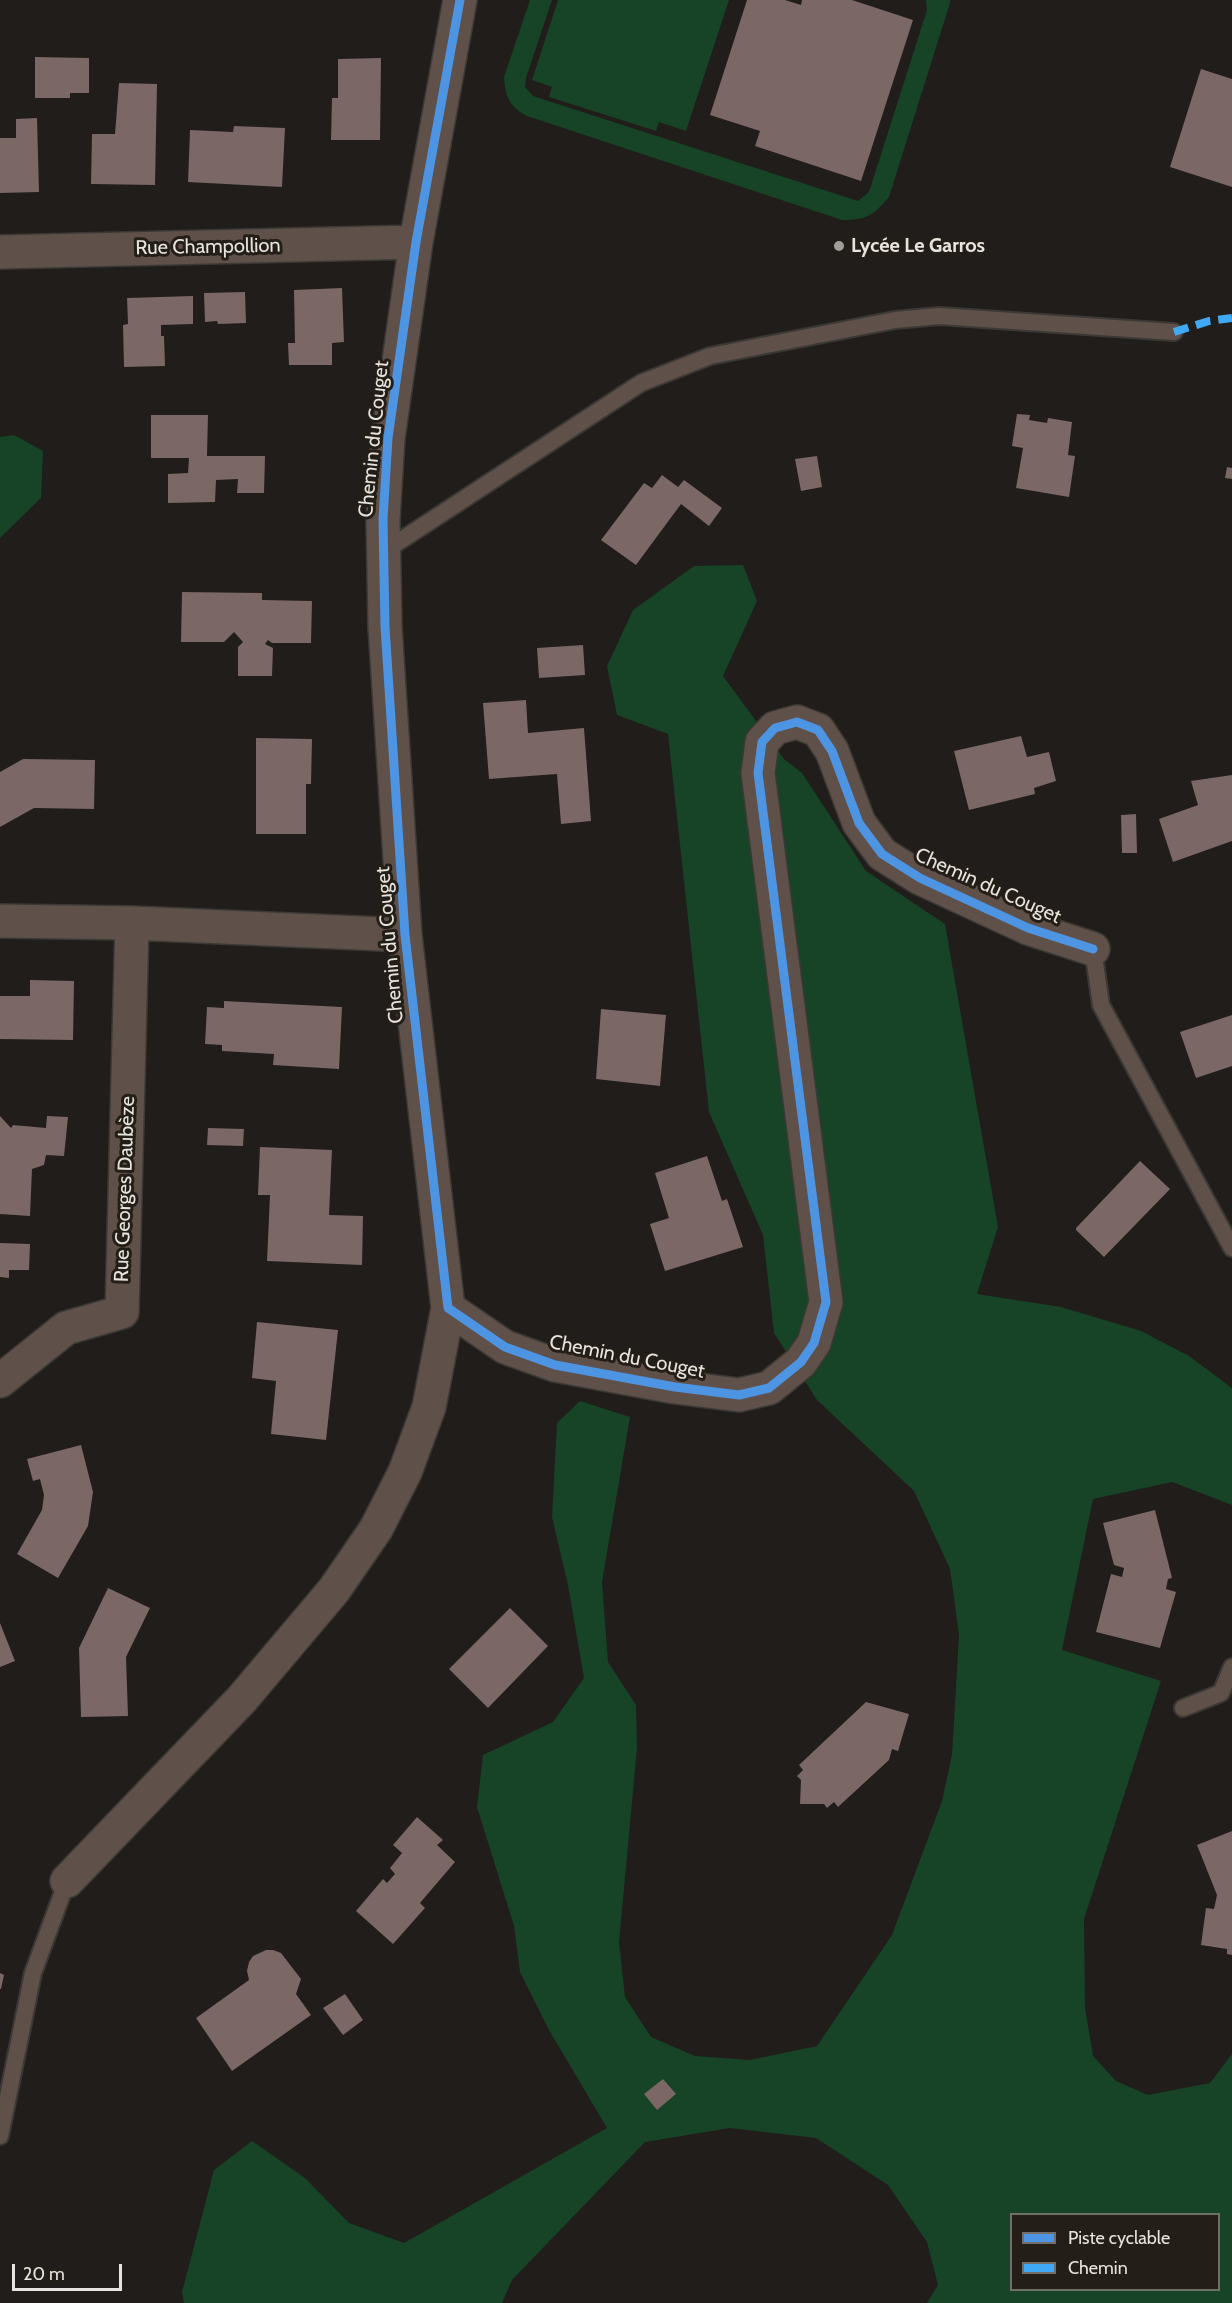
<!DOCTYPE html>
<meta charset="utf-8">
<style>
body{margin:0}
#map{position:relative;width:1232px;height:2303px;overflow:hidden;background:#201d1a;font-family:Cabin,sans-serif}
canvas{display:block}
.legend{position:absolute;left:1010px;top:2213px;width:210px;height:78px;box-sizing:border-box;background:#231e17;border:2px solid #716d67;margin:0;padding:8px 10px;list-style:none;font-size:18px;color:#e7e3de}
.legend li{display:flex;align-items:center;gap:12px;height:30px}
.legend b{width:30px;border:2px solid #716d67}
.scale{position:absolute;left:12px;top:2264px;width:110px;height:27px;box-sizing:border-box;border:3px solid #e7e3de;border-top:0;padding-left:8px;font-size:18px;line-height:21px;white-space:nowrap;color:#e7e3de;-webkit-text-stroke:4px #231e17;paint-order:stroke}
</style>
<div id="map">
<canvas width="1232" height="2303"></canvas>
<ul class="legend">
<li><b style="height:8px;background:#4d94e3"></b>Piste cyclable</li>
<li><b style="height:8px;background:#3fa9f5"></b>Chemin</li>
</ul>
<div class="scale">20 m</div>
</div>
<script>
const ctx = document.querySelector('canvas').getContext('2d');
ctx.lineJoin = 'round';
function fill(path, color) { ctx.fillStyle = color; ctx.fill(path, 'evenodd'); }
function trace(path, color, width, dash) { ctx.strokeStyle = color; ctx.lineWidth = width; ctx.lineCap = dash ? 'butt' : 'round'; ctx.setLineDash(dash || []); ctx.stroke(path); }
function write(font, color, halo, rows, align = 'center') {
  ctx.font = font + ' Cabin,sans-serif'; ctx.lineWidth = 6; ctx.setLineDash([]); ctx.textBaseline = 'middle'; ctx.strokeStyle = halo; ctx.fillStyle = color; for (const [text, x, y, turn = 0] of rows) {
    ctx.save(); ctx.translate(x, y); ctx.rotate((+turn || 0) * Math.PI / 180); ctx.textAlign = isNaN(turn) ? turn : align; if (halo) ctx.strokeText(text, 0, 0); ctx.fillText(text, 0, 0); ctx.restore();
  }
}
fill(new Path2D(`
 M530,0H552L526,78L525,87L533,96L858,201L869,192L927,10L926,0H950V3L889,197C873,216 866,220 842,220L527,116C510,107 505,97 504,77Z
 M558,0H729L686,131L659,122L656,131L549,97L552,87L532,80Z
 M14,435L43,451L41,498L0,538V437Z
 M743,565L757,601L723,676L784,759L802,773L866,871L945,924L998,1227L977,1294L1061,1307L1141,1331L1189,1356L1232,1388V1505L1172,1482L1093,1499L1062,1650L1161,1681L1084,1919L1085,2008L1093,2056L1116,2081L1148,2095L1210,2083L1232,2054V2303H927L938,2285L927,2242L888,2185L816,2138L730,2128L645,2142L512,2280L502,2303H184L182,2292L214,2170L252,2141L305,2178L349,2223L404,2243L607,2128L549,2030L520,1972L514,1926L477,1807L483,1755L553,1722L584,1678L568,1585L552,1517L557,1423L580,1401L630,1417L602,1582L608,1662L636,1705L637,1748L619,1942L625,1997L651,2037L695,2056L750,2060L817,2046L892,1935L942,1801L952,1755L959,1635L950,1569L914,1491L817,1400L774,1333L763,1235L709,1112L668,734L617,715L607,666L633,610L694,566ZM1012,2214H1218V2290H1012Z`), '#174327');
fill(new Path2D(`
 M747,0H785L801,5L802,0H852L913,20L861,181L755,146L760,131L710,115Z
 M35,57L89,58V93H70V98H35Z
 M381,58L380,140H331L332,98H338V59Z
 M1201,69L1232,79V187L1170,167Z
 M119,83L157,84L155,185L91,184L92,134H115Z
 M37,118L39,192L0,193V138H16V119Z
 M234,126L285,128L282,187L188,182L190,130L233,132Z
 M342,288L344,342L332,343V365H289L288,343H295L294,290Z
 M245,292L246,323L218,324L217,321L205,322L204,293Z
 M193,296V324L161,325V336H164L165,366L124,367L123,325L128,324L127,298Z
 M1017,414L1030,415L1029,420L1047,423L1048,418L1072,422L1068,455L1075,456L1069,497L1016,488L1023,448L1012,446Z
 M151,415H208L207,456H265L264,493H237L238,479L216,480L215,502L168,503V474L188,473L189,458H151Z
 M817,456L822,487L801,491L795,459Z
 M1227,467L1232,468V479L1225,478Z
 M662,475L678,487L684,480L722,508L709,526L681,504L636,565L601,540L644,483L652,488Z
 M182,592L262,593V600L312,601L311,643H272L268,640L265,644L273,648L272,676H238V647L243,642L234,632L224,642H181Z
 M583,645L585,675L539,678L537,648Z
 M526,700L528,733L584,728L591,821L561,824L557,774L489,779L483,703Z
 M1021,736L1027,757L1049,752L1056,781L1034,788L1035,794L969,810L954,751Z
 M256,738L312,739L311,784H306V834H256Z
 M23,759L95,760L94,809L34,808L0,827V772Z
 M1232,775V841L1173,862L1159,819L1198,805L1191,781Z
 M1136,814L1137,853H1122L1121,815Z
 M30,980L74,981L73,1040L0,1039V996H30Z
 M224,1001L342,1007L339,1069L273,1065L274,1054L222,1051V1045L205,1044L207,1007L224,1008Z
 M601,1009L666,1015L660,1086L596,1079Z
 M1232,1015V1066L1196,1078L1180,1032Z
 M0,1116L11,1128L13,1125L46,1128L47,1116L68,1117L64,1156L46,1155L44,1165L32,1169L30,1216L0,1214Z
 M208,1128L244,1129L243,1146L207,1145Z
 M260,1147L332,1150L329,1215L363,1216L362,1265L267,1261L270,1195H258Z
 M707,1156L722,1201L727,1199L743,1247L665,1271L650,1224L669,1218L655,1173Z
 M1140,1161L1170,1189L1104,1257L1076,1230V1228Z
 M0,1243L30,1244L29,1270H9V1278L0,1277Z
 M257,1322L338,1330L326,1440L271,1434L276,1381L252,1378Z
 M81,1445L93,1492L88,1526L58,1578L17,1554L42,1510L44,1495L40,1479L33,1481L27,1459Z
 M1155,1510L1172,1578L1168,1579L1166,1589L1176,1592L1160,1648L1096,1632L1111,1574L1122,1577L1124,1568L1114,1565L1103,1523Z
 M108,1588L150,1608L126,1657L128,1716L81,1717L79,1648Z
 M510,1608L548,1646L488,1708L449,1669Z
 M0,1623L15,1661L0,1667Z
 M866,1702L909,1714L898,1751L892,1749L889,1760L838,1807L834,1802L827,1808L824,1804H800L801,1780L797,1776L803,1770L799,1765Z
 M417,1817L443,1840L437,1845L455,1862L420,1903L425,1908L393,1944L356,1911L383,1879L387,1883L395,1874L390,1868L402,1853L393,1845Z
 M1232,1831V1955L1227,1954V1949L1201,1945L1206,1908L1214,1909L1217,1895L1197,1845Z
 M266,1950H273L281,1953L301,1979L296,1994L311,2015L232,2071L196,2018L249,1980L247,1971L249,1962L253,1956Z
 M0,1973L4,1975L1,1989H0Z
 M345,1994L363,2020L343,2035L323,2008Z
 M663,2079L676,2094L657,2110L644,2094Z`), '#7b6765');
const service = new Path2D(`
 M383,552L641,383L710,356L895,320L939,316L1174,332
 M1093,949L1101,1005L1232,1248
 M1183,1708L1221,1693L1232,1667
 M0,2136L33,1973L67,1881`);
const minor = new Path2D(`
 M460,0L416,242L388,438L383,519L385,627L405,935L448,1308L505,1347L555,1365L675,1387L739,1395L769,1388L801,1362L814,1343L826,1302L758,773L762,742L775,728L797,722L818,730L832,751L859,823L882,854L920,878L1028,928L1093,949
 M0,252L416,242
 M0,921L132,923L405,935
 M0,1381L66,1328L122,1312L132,923
 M67,1881L242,1699L334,1590L376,1529L405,1472L429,1407L448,1308`);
trace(service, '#3b3936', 20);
trace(minor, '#3b3936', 36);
trace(service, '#5f5049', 16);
trace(minor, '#5f5049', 33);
trace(new Path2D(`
 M1174,332L1209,321L1232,318`), '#3fa9f5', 8, [15, 8]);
trace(new Path2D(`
 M460,0L416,242L388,438L383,519L385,627L405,935L448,1308L505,1347L555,1365L675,1387L739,1395L769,1388L801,1362L814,1343L826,1302L758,773L762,742L775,728L797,722L818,730L832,751L859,823L882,854L920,878L1028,928L1093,949`), '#4d94e3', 9);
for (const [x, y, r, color] of [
 [839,246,6,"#a19e99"]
]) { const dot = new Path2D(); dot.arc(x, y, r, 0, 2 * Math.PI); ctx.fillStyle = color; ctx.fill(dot); trace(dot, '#231e17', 2); }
write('bold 20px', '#e7e3de', '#231e17', [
 ["Lycée Le Garros",851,246]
], 'left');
write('20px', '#e7e3de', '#231e17', [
 ["Rue Champollion",208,247,-1],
 ["Chemin du Couget",374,439,-84],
 ["Chemin du Couget",988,886,24],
 ["Chemin du Couget",390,945,-95],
 ["Rue Georges Daubèze",125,1189,-88],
 ["Chemin du Couget",627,1357,11]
]);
</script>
